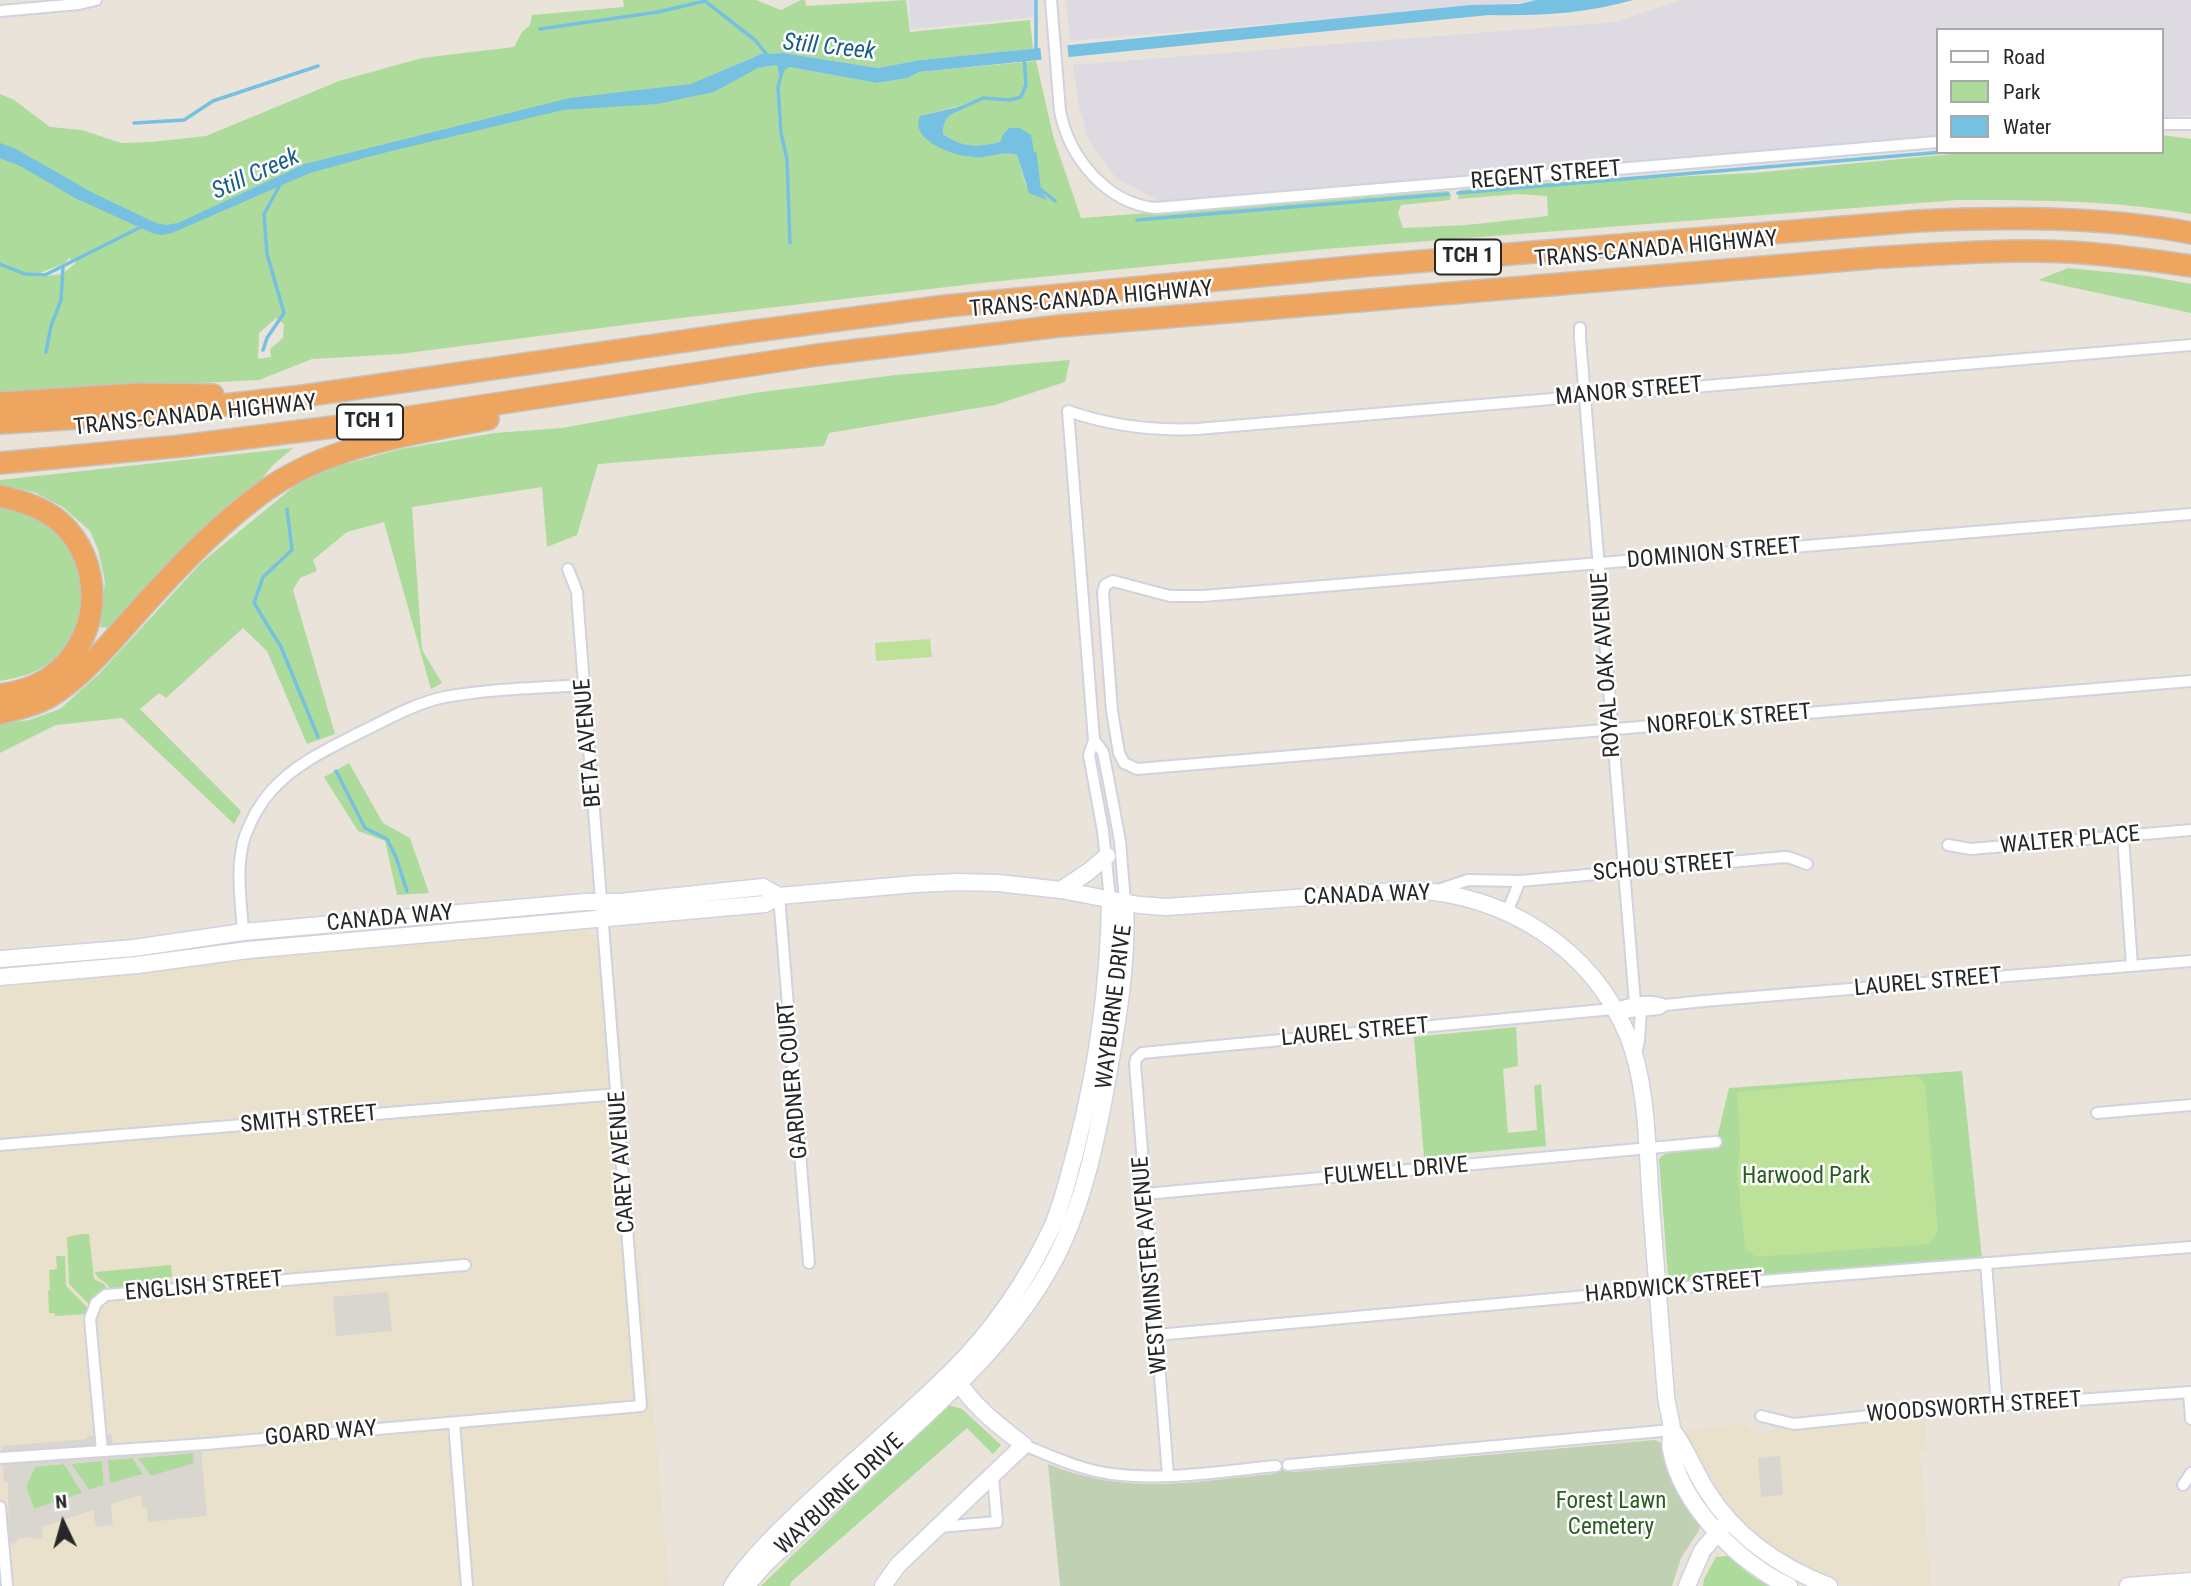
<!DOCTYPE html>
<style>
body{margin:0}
#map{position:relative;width:2191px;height:1586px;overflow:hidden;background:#e9e3da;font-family:"Roboto Condensed",sans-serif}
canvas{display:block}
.legend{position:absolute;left:1936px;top:28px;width:228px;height:126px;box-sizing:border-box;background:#fff;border:2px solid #a9a9a9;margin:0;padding:9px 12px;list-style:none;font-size:21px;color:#272727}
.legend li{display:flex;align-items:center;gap:14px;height:35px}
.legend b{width:35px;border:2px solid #a9a9a9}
.north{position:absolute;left:28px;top:1488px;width:70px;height:70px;-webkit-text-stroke:5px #fff;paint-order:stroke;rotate:355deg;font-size:19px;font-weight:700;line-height:28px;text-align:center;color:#272727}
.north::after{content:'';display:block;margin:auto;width:24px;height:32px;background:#272727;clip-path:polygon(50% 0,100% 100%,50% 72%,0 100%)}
</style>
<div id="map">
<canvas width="2191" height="1586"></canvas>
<ul class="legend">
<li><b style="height:9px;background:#fff"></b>Road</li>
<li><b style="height:19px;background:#addb9b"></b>Park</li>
<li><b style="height:19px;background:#76c0e2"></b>Water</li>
</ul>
<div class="north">N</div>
</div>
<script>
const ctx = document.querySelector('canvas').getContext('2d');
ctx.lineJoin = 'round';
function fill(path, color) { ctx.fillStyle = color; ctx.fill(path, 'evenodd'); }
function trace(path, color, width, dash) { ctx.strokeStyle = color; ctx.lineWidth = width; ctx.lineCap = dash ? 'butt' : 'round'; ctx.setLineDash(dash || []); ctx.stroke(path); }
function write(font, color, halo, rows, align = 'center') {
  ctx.font = font + ' "Roboto Condensed",sans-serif'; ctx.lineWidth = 5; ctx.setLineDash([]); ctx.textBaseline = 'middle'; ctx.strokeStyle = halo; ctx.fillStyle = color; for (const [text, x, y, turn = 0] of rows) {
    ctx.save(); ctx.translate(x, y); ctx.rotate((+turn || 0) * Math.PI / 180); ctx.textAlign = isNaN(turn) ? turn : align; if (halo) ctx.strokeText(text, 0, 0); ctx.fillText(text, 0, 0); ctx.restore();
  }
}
fill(new Path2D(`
 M909,0H1034L1035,17L911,29Z
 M1066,0H1548L1070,41Z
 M1682,0H2191V115L2161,118V30H1937V137L1161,202L1116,178L1088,139L1079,107L1073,65L1616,22Z`), '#dddae2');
fill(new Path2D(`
 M586,926L590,929L592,935L611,932L669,1586H0V982L258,954Z
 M1925,1416L1927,1451L1920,1453L1931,1586L1845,1585L1815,1575L1767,1547L1723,1504L1694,1455L1684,1430L1745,1424L1751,1431L1762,1434L1778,1428L1786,1430L1840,1426L1853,1422Z`), '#e9e1cb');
fill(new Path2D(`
 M623,0H756L781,10L801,0H805L806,6L906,0L910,32L1030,20L1033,49L920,60L878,68L783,53L761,54L714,74L722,87L758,68L777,65L779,74L789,67L877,83L908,78L919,72L1036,61L1054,139L1081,218L1448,191L1451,195L1450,200L1401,205L1398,213L1403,228L1467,225L1548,216L1547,196L1518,194L1458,199L1460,190L1524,184L1753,173L1974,152H2161V135L2191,139V214C2114,200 2035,200 1957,200L1325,249L990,282L647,322L400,354L312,359L259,380L0,393V94L14,100L50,127L82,130L121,143L151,142L206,136L339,81L422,58L514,47L522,32L530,25L532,15L624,7ZM959,106C949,116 943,117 943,134C962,148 978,147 1000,142L1002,136L1035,154L1038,189L1026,186L1017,155C1000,150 994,157 979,157C964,158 950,151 936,146L920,116ZM69,258L76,263L62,274L39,277L40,273L65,263ZM276,318L284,324L283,338L270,349L271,357L258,359L259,333Z
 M2068,268L2148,276L2191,284V313L2038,280Z
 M1070,360L1065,382L995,405L829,433L824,446L598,464L577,535L547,547L542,487L412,507L422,650L442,683L431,689L384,522L347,532L313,560L317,571L300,578L293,590L335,734L307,744L267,651L243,628L166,698L159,693L140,709L241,811L234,824L122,718L56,725L0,753V724L29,720L60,709L99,674L201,563L297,484L334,467L401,449L495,433L562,428L754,393L896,375Z
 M293,448L273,465L256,486L179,557L108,628L100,627L105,582L98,549L90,531L63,507L34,492L0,485V480Z
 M0,507C78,514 112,612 50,662C36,674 17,678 0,681Z
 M349,763L383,823L410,838L429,893L397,895L385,841L358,831L324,777Z
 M1516,1027L1518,1066L1503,1069L1508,1133L1537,1130L1534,1086L1541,1084L1546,1146L1424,1157L1414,1037Z
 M1962,1071L1982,1258L1689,1282L1676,1281L1668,1276L1659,1159C1671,1146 1699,1145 1716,1142L1729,1088Z
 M83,1234H89L94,1279L104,1284L107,1289L95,1297L89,1304L69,1284L67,1237Z
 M56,1256H65L66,1286L88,1308L86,1314L55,1316V1313H49L48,1291L50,1290L49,1270L57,1269Z
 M171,1265L172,1277L157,1279L158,1285L110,1289C106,1280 98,1281 95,1272Z
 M948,1405L962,1409L1001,1445L993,1454L967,1428L791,1582L790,1586H761Z
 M193,1453L194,1464L151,1476L137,1458Z
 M132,1458L144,1474L110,1484L107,1460Z
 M102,1460L104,1486L89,1490L71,1464Z
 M64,1464L83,1493L34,1509L26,1487L35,1466Z
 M1728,1556L1749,1574L1768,1586H1703L1704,1579L1716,1557Z`), '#addb9b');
fill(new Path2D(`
 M1655,1440L1662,1443L1700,1525L1699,1530L1681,1558L1672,1586H1060L1048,1464C1125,1496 1191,1482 1272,1474L1284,1468L1287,1471L1294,1472Z`), '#c0d1b3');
fill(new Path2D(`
 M930,639L932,657L876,661L875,643Z
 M1916,1076L1925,1083L1938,1231L1929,1244L1756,1257L1745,1248L1737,1171L1740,1145L1737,1092Z`), '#bee198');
fill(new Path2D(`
 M388,1292L392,1331L336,1336L333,1297Z
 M111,1434L113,1446L200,1439L207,1516L148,1522L147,1508H143L141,1495L111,1504L113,1525L96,1527L93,1510L42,1527L43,1539L24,1537L18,1539L16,1543L9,1544L8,1482H4L1,1446L87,1439V1436ZM193,1453L194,1463L151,1476L138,1458ZM132,1458L143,1474L110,1483L108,1460ZM102,1461L104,1485L88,1490L71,1464ZM64,1464L82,1493L34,1509L26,1487L35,1467Z
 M1780,1456L1783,1495L1761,1497L1758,1458Z`), '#d9d6d0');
fill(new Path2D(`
 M1536,0H1633C1584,14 1539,16 1489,15L919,72L908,78L877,83L789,67L779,75L777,65L758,68L714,92L657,104L563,110L375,155L310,173L172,233L162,235L152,233L75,198L22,167L0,158V143L16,149L93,193L156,223L166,225L178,223L305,164L570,98L691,84L761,54L783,53L878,68L920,60L1471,5L1520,4Z
 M962,106C949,114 943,119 943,134C962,148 978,147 1000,142L1002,136L1009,128H1020L1031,135C1036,157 1033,182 1047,200L1029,193L1017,155C999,150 990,159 973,157C955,156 909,141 920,116Z`), '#76c0e2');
fill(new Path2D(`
 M1067,42L1069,61L1042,64L1040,45Z`), '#e9e3da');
trace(new Path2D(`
 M1036,0V50
 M705,1L755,40L768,56
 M540,29L658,12L705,1
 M783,68L778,87L781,133L787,159L790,243
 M950,113L983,98L1010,100L1021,97L1026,85L1024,58
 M134,123L184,120L213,101L318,66
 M1033,153L1035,154L1039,188L1055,201
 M1458,193L1943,152
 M1137,220L1448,194
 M0,264L25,274L45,275L141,227
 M263,350L267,338L284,313L267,254L264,214L280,185
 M46,352L51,326L61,300L63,266
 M287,509L292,550L263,577L254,603L281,647L318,737
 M336,771L365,828L387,839L396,857L407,891`), '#76c0e2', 3.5);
const street = new Path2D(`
 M1051,0L1060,111C1069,157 1106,203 1155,208L1937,142
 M0,11L79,4L96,0
 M2161,124H2191
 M1580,328V338L1635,1003
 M2191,514L1203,596H1170L1113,581L1105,585L1103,593L1112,711L1119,753L1124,763L1137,769L2191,681
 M1094,740L1103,752L1108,777L1120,841L1125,902
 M2123,836L2132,966
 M1948,845L1971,849L2191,830
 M1435,891L1468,880L1520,881L1785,857L1791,858L1807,864
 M779,896L809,1263
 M1110,899L1103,831L1089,755L1094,740L1068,411C1111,426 1152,431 1197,429L2191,345
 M1507,912L1520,881
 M243,932C241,900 235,867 245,836C251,820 260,803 272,790C296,763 330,748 361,732C388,719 415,703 445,697C490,689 538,688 584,685
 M1614,1009C1630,1003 1649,998 1665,1005
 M1636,1054L1639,1040L1641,1011
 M2097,1113L2191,1105
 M0,1145L618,1094
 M1145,1194L1716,1142
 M1986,1263L1997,1406
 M1157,1335L1674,1288L2191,1247
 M2189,1393L2191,1419
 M1761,1416L1794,1424L1918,1411L2191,1392
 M454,1423L467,1586
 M1024,1445C1053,1457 1081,1470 1112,1474C1163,1481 1224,1471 1276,1466
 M102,1451L90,1319L96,1303L106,1295L465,1265
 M0,1458L206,1444L641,1406L578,608L577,592L568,569
 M1288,1465L1672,1430
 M1168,1475L1135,1064L1136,1059L1142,1053L1613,1009L1629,1012L1659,1009L1665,1005L1704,1001L2191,961
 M2183,1485L2191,1473
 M0,1507L7,1586
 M939,1527L997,1522L993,1477`);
const secondary = new Path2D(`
 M1061,890L1088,872L1107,856
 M0,959L134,948L243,932L585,902H620L763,887L779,896
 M0,977L137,965L248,950L765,904L779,896L916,884L958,882L998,883L1061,890L1139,905L1166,907L1410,890C1505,894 1591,947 1628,1036C1648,1086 1647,1151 1651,1205C1656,1269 1661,1332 1666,1396C1667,1407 1671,1418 1672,1429C1672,1436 1669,1443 1671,1450C1681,1504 1740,1565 1789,1586
 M1672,1430C1687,1449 1694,1471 1707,1491C1735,1536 1780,1567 1829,1586
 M732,1586C753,1555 780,1530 807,1504C854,1460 904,1418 951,1372C993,1330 1028,1279 1053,1225C1063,1201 1069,1175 1076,1149C1097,1068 1109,983 1110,899
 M746,1586L767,1562C810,1523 853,1483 896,1443C957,1387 1015,1334 1055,1259C1084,1203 1097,1138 1108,1076C1118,1019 1128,960 1125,902
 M883,1586L898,1565L1024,1445C999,1426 970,1404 955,1376
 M1687,1586L1702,1551L1724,1525
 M2128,1586L2191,1581`);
const highway = new Path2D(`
 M0,403L138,394L213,395
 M0,423L144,414L303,396L747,332L946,306L1362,266L1918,221C2009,217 2101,216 2191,233
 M0,463L181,446L397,419L817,355L1060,326L1871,258C1937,254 2003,249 2069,252C2110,254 2151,260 2191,266
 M0,496C21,501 42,507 59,521C103,560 103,631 59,670C43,685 21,692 0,695
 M0,713C14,710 28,707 41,701C81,683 122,628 153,595C187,558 224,520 266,490C330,445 412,434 488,419`);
trace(street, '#d0d2df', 14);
trace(secondary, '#d0d2df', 19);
trace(highway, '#c3c3c3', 24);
trace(street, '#fff', 10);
trace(secondary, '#fff', 16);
trace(highway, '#eea560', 21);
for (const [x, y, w] of [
 [1468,257,66],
 [370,422,66]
]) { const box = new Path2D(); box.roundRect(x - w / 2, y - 17.5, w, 35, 5); ctx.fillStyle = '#fff'; ctx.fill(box); trace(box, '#272727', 2); }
write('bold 21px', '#272727', null, [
 ["TCH 1",1468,257],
 ["TCH 1",370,422]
]);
write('23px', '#272727', '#fff', [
 ["REGENT STREET",1546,176,-5],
 ["TRANS-CANADA HIGHWAY",1656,250,-5],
 ["TRANS-CANADA HIGHWAY",1091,300,-5],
 ["MANOR STREET",1629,392,-5],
 ["TRANS-CANADA HIGHWAY",195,416,-6],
 ["DOMINION STREET",1714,554,-5],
 ["ROYAL OAK AVENUE",1607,665,-94],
 ["NORFOLK STREET",1729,720,-5],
 ["BETA AVENUE",589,743,-95],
 ["WALTER PLACE",2070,841,-5],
 ["SCHOU STREET",1664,868,-5],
 ["CANADA WAY",1367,896,-2],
 ["CANADA WAY",390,919,-5],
 ["LAUREL STREET",1928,983,-5],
 ["WAYBURNE DRIVE",1115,1007,-83],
 ["LAUREL STREET",1355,1033,-5],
 ["GARDNER COURT",794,1080,-95],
 ["SMITH STREET",309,1120,-5],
 ["CAREY AVENUE",623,1162,-94],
 ["FULWELL DRIVE",1396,1172,-5],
 ["WESTMINSTER AVENUE",1151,1265,-95],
 ["ENGLISH STREET",204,1287,-5],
 ["HARDWICK STREET",1674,1288,-5],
 ["WOODSWORTH STREET",1974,1408,-4],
 ["GOARD WAY",321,1434,-5],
 ["WAYBURNE DRIVE",840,1495,-43]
]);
write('23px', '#295c1f', '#fff', [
 ["Harwood Park",1806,1177],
 ["Forest Lawn",1611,1502],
 ["Cemetery",1611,1528]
]);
write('italic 24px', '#195d8a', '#fff', [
 ["Still Creek",829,48,6],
 ["Still Creek",256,175,-24]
]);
</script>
